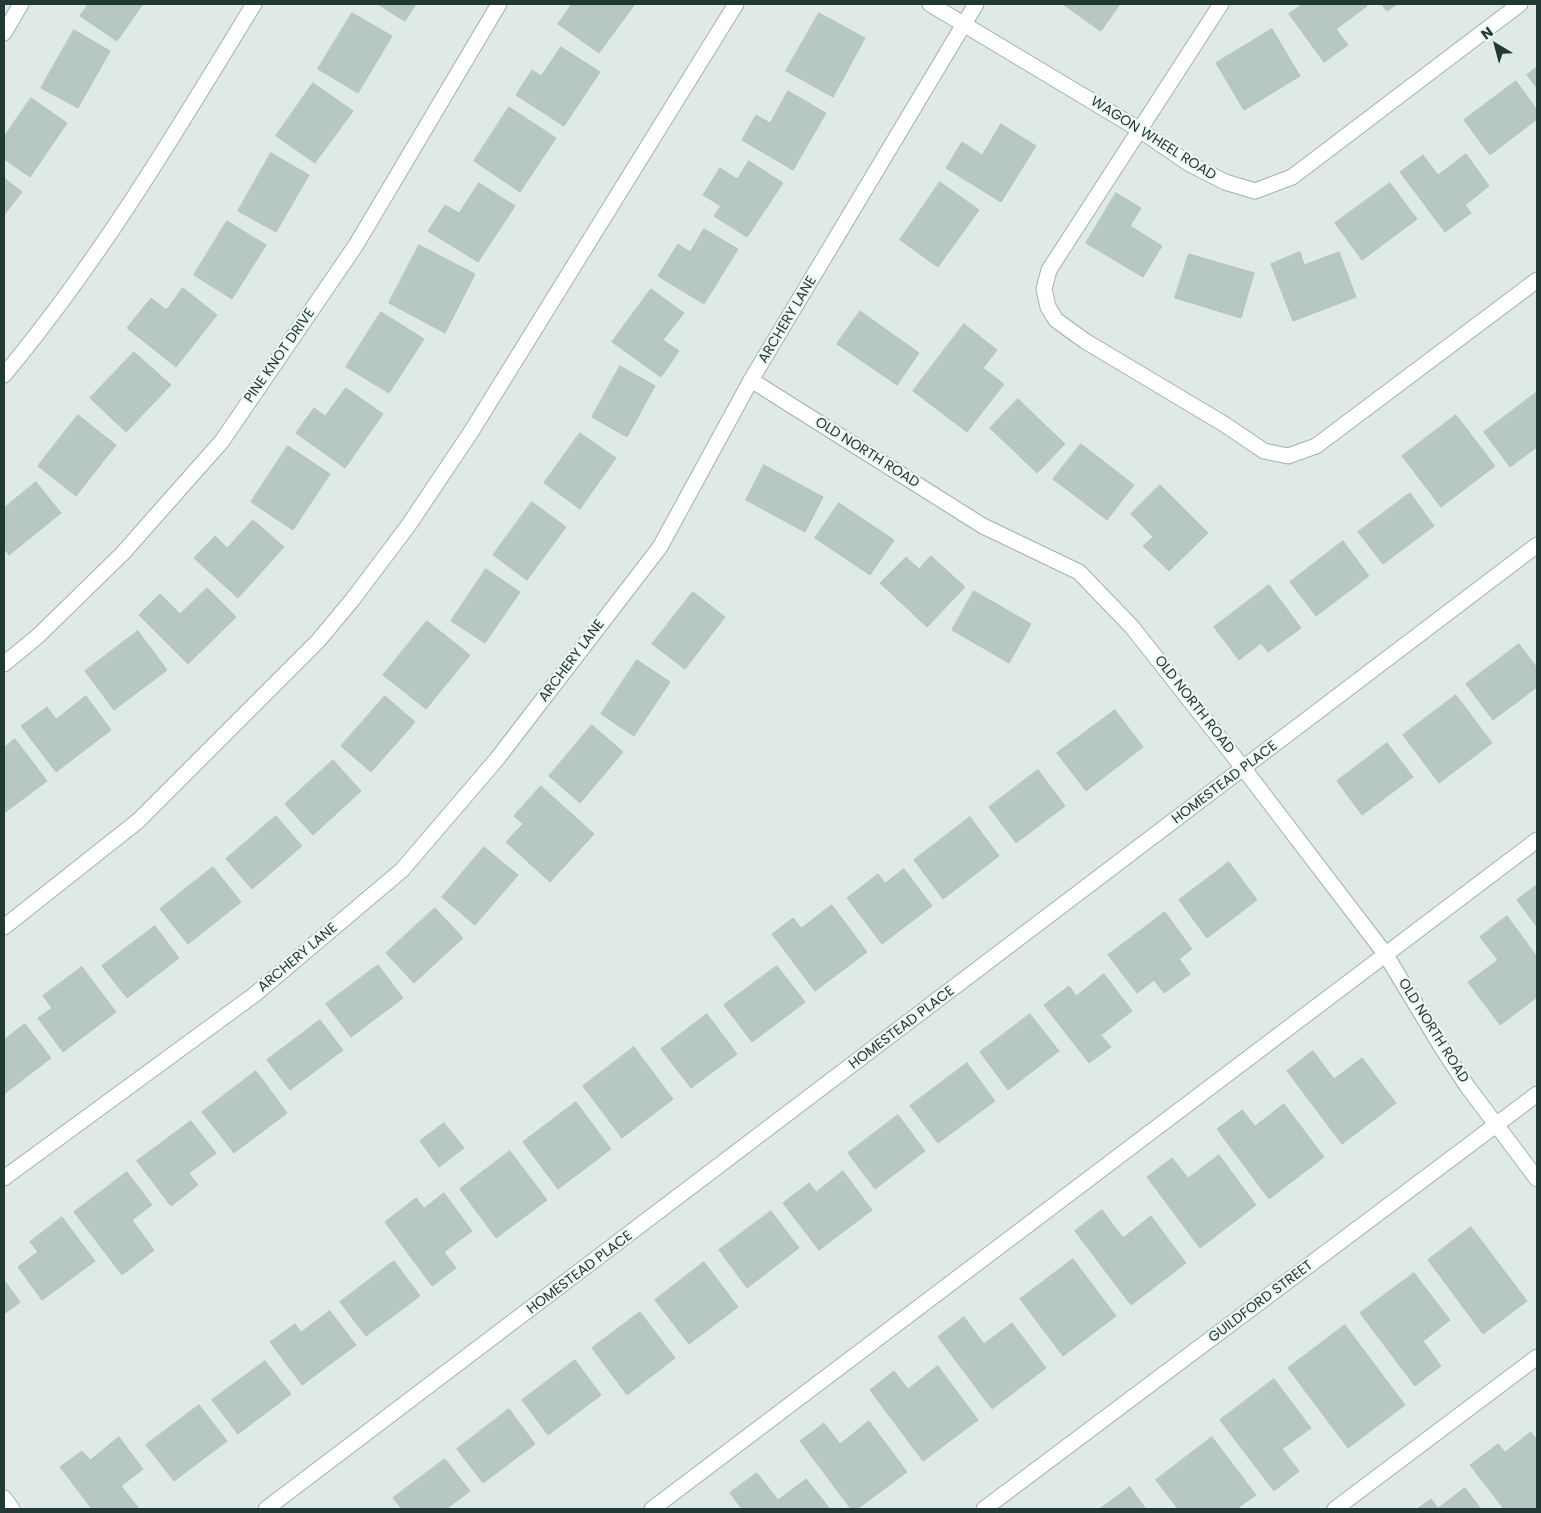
<!DOCTYPE html>
<style>
body{margin:0}
#map{position:relative;width:1541px;height:1513px;overflow:hidden;background:#dfeae5;font-family:Poppins,sans-serif}
canvas{display:block}
.frame{position:absolute;inset:0;border:5px solid #203934;pointer-events:none}
.north{position:absolute;left:1471px;top:20px;width:50px;height:50px;-webkit-text-stroke:4px #eff7f3;paint-order:stroke;rotate:323deg;font-size:14px;font-weight:700;line-height:20px;text-align:center;color:#203934}
.north::after{content:'';display:block;margin:auto;width:18px;height:22px;background:#203934;clip-path:polygon(50% 0,100% 100%,50% 72%,0 100%)}
</style>
<div id="map">
<canvas width="1541" height="1513"></canvas>
<div class="frame"></div>
<div class="north">N</div>
</div>
<script>
const ctx = document.querySelector('canvas').getContext('2d');
ctx.lineJoin = 'round';
function fill(path, color) { ctx.fillStyle = color; ctx.fill(path, 'evenodd'); }
function trace(path, color, width, dash) { ctx.strokeStyle = color; ctx.lineWidth = width; ctx.lineCap = dash ? 'butt' : 'round'; ctx.setLineDash(dash || []); ctx.stroke(path); }
function write(font, color, halo, rows, align = 'center') {
  ctx.font = font + ' Poppins,sans-serif'; ctx.lineWidth = 4.5; ctx.setLineDash([]); ctx.textBaseline = 'middle'; ctx.strokeStyle = halo; ctx.fillStyle = color; for (const [text, x, y, turn = 0] of rows) {
    ctx.save(); ctx.translate(x, y); ctx.rotate((+turn || 0) * Math.PI / 180); ctx.textAlign = isNaN(turn) ? turn : align; if (halo) ctx.strokeText(text, 0, 0); ctx.fillText(text, 0, 0); ctx.restore();
  }
}
const building = new Path2D(`
 M89,4H143L117,41L80,16Z
 M378,4H416L405,21Z
 M572,4H635L599,53L558,24Z
 M1063,4H1120L1101,31Z
 M1303,4H1366L1367,6L1336,29L1348,45L1324,62L1289,14Z
 M1382,4H1397L1387,11Z
 M352,13L392,36L358,93L318,69Z
 M819,13L865,38L833,97L786,71Z
 M1272,29L1300,76L1244,110L1216,63Z
 M74,30L110,51L78,108L41,88Z
 M561,47L600,72L564,126L516,95L532,70L541,76Z
 M1537,67V88L1527,75Z
 M1516,81L1537,110V119L1490,155L1464,120Z
 M313,83L353,111L315,163L276,136Z
 M788,91L826,113L793,170L742,140L756,115L770,123Z
 M31,98L67,123L30,177L4,159V137Z
 M509,107L556,138L520,192L474,161Z
 M1001,124L1036,146L1001,202L946,168L962,142L982,155Z
 M271,153L309,175L276,232L238,211Z
 M1466,154L1489,186L1465,205L1471,213L1445,232L1400,172L1423,155L1438,175Z
 M749,161L783,183L747,237L714,216L721,206L703,195L720,168L737,179Z
 M4,178L22,192L4,215Z
 M940,182L979,210L938,267L900,240Z
 M479,183L515,206L478,262L428,231L445,205L459,213Z
 M1390,183L1417,219L1362,260L1335,223Z
 M1116,193L1141,208L1130,226L1162,246L1143,277L1086,243Z
 M227,221L266,245L232,299L194,275Z
 M704,229L738,249L704,304L658,276L678,244L690,252Z
 M419,245L475,274L445,333L389,303Z
 M1300,252L1304,265L1339,252L1356,297L1293,321L1271,264Z
 M1189,254L1254,273L1241,318L1175,298Z
 M183,288L217,315L176,367L127,328L151,298L166,310Z
 M651,289L684,313L663,340L679,351L661,377L612,342Z
 M860,311L919,353L897,385L837,344Z
 M381,312L424,339L389,393L346,367Z
 M964,324L997,350L983,368L1004,384L967,432L913,391Z
 M134,352L171,385L126,432L90,398Z
 M620,366L655,386L627,437L592,417Z
 M346,388L383,414L345,468L296,433L314,408L325,416Z
 M1537,392V447L1510,467L1484,432Z
 M1018,399L1065,444L1037,473L990,428Z
 M78,415L116,445L76,496L38,466Z
 M1456,415L1495,466L1441,507L1402,456Z
 M580,433L616,458L580,509L544,483Z
 M1081,444L1134,485L1107,520L1053,479Z
 M288,446L330,474L293,530L251,502Z
 M764,465L823,497L805,532L746,500Z
 M36,482L61,513L9,555L4,548V508Z
 M1160,485L1208,533L1169,571L1143,546L1153,537L1131,514Z
 M1410,493L1434,526L1383,564L1358,532Z
 M532,502L566,527L527,580L493,555Z
 M839,503L894,540L870,575L815,538Z
 M253,520L284,547L238,598L194,558L215,536L227,548Z
 M1343,541L1369,576L1316,616L1290,582Z
 M931,556L965,587L927,627L880,583L906,557L919,569Z
 M486,569L520,592L485,643L451,621Z
 M1269,585L1301,628L1268,652L1261,643L1239,660L1214,627Z
 M207,588L236,617L188,664L139,615L160,594L180,614Z
 M974,591L1031,624L1009,663L952,630Z
 M693,592L725,617L685,669L652,644Z
 M427,621L470,655L426,709L383,675Z
 M138,631L167,670L114,710L85,671Z
 M1519,644L1537,668V687L1493,720L1466,684Z
 M637,660L670,682L634,736L601,714Z
 M1456,695L1492,743L1439,783L1403,735Z
 M86,696L111,730L56,772L21,726L47,707L56,719Z
 M385,696L415,722L371,772L341,746Z
 M1115,710L1143,747L1086,791L1057,753Z
 M592,725L623,752L580,803L549,776Z
 M15,739L47,781L4,813V748Z
 M1387,743L1413,777L1362,815L1337,781Z
 M333,760L361,791L313,835L285,804Z
 M1038,770L1065,806L1016,843L989,807Z
 M541,786L594,834L550,882L506,842L523,824L514,816Z
 M276,816L302,846L252,889L226,859Z
 M970,817L999,856L943,899L914,860Z
 M484,847L518,875L475,925L442,897Z
 M1229,862L1257,900L1207,938L1179,900Z
 M213,867L241,902L188,944L160,909Z
 M904,869L932,906L882,944L847,898L878,874L885,883Z
 M1537,885V927L1517,900Z
 M832,905L867,952L815,991L772,934L793,918L801,928Z
 M435,908L463,938L414,983L386,953Z
 M1165,912L1192,949L1179,959L1190,974L1164,993L1154,980L1137,993L1108,955Z
 M1507,916L1537,957V997L1500,1025L1468,982L1498,960L1480,937Z
 M155,926L179,958L127,998L102,966Z
 M378,965L403,998L351,1037L326,1004Z
 M777,966L805,1002L752,1042L724,1005Z
 M82,967L116,1012L63,1052L38,1018L52,1008L43,996Z
 M1104,974L1132,1011L1101,1035L1111,1047L1089,1063L1044,1005L1069,986L1076,996Z
 M707,1014L737,1054L691,1088L661,1049Z
 M1030,1014L1059,1051L1008,1090L980,1052Z
 M320,1020L343,1050L290,1090L267,1060Z
 M25,1024L51,1058L4,1094V1040Z
 M634,1047L673,1099L622,1138L583,1086Z
 M1313,1051L1334,1079L1362,1058L1396,1103L1342,1144L1287,1071Z
 M967,1063L995,1101L938,1143L910,1106Z
 M256,1071L287,1113L234,1153L202,1112Z
 M576,1102L611,1149L558,1189L523,1142Z
 M1284,1104L1324,1157L1269,1199L1217,1129L1242,1110L1255,1126Z
 M898,1115L925,1151L875,1189L848,1153Z
 M191,1121L216,1153L189,1173L198,1185L171,1206L137,1161Z
 M444,1123L464,1148L439,1167L420,1141Z
 M510,1151L547,1200L496,1238L460,1189Z
 M1219,1155L1256,1205L1200,1248L1147,1177L1172,1158L1188,1178Z
 M843,1171L872,1210L819,1250L783,1203L809,1183L816,1192Z
 M127,1172L152,1205L132,1220L154,1250L122,1275L74,1212Z
 M444,1193L472,1231L444,1252L456,1268L432,1286L385,1222L416,1198L424,1208Z
 M1102,1210L1123,1238L1151,1216L1186,1263L1131,1305L1075,1231Z
 M771,1211L799,1248L747,1288L719,1250Z
 M62,1217L95,1261L42,1300L18,1267L38,1252L30,1242Z
 M1471,1227L1527,1301L1483,1334L1428,1260Z
 M1073,1259L1116,1316L1063,1356L1020,1299Z
 M394,1261L420,1296L366,1336L340,1302Z
 M704,1262L738,1307L689,1344L655,1300Z
 M1414,1273L1450,1320L1423,1341L1441,1366L1415,1386L1360,1313Z
 M4,1280L20,1302L4,1314Z
 M330,1311L356,1345L302,1385L270,1342L295,1324L301,1332Z
 M640,1312L675,1358L627,1395L592,1348Z
 M964,1317L984,1344L1012,1323L1046,1368L992,1409L938,1337Z
 M1345,1325L1405,1405L1348,1448L1288,1368Z
 M575,1360L601,1395L548,1435L522,1400Z
 M265,1361L291,1394L238,1434L212,1400Z
 M938,1366L978,1420L923,1461L870,1390L894,1371L908,1389Z
 M1274,1379L1311,1428L1282,1449L1299,1471L1274,1491L1220,1420Z
 M199,1405L227,1441L174,1481L146,1445Z
 M509,1409L535,1444L483,1483L457,1449Z
 M869,1421L907,1472L857,1509H851L800,1441L824,1423L840,1444Z
 M1531,1432L1537,1440V1509H1504L1470,1465L1498,1444L1505,1452Z
 M119,1437L143,1469L121,1486L139,1509H92L60,1467L82,1451L90,1460Z
 M1212,1437L1256,1495L1236,1509H1178L1156,1480Z
 M445,1459L470,1491L446,1509H402L393,1498Z
 M757,1473L778,1500L806,1479L830,1509H742L730,1493Z
 M1130,1487L1146,1509H1100Z
 M1465,1488L1481,1509H1417L1431,1499L1438,1508Z`);
fill(building, '#b7c7c1');
trace(building, '#b2c3bd', 1);
const service = new Path2D(`
 M1221,4L1049,270L1044,289L1048,307L1056,320L1085,341L1224,424L1264,451L1288,456L1316,446L1537,280
 M4,375C100,260 176,132 254,4
 M4,927L138,821L318,641L353,599L408,526L471,432L736,4
 M652,1509L1537,840
 M1335,1509L1537,1357`);
const minor = new Path2D(`
 M4,33L21,4
 M751,380L983,526L1079,572L1132,627L1244,769L1386,955L1442,1048L1467,1086L1537,1179
 M4,664L38,636L123,553L222,441L356,245L499,4
 M4,1178L254,995L402,870L497,759L660,547L751,380L976,4
 M4,1498L12,1509
 M984,1509L1537,1094`);
const tertiary = new Path2D(`
 M930,4L1140,130L1188,163L1225,182L1255,191L1292,177L1520,4
 M266,1509L1537,545`);
trace(service, '#a2b1ac', 17);
trace(minor, '#a2b1ac', 17);
trace(tertiary, '#a2b1ac', 17);
trace(service, '#fff', 15);
trace(minor, '#fff', 15);
trace(tertiary, '#fff', 15);
write('14px', '#203934', '#eff7f3', [
 ["WAGON WHEEL ROAD",1153,139,32],
 ["ARCHERY LANE",788,320,-59],
 ["PINE KNOT DRIVE",280,356,-55],
 ["OLD NORTH ROAD",867,453,32],
 ["ARCHERY LANE",572,661,-53],
 ["OLD NORTH ROAD",1194,705,52],
 ["HOMESTEAD PLACE",1225,783,-37],
 ["ARCHERY LANE",298,958,-40],
 ["HOMESTEAD PLACE",902,1028,-37],
 ["OLD NORTH ROAD",1433,1031,58],
 ["HOMESTEAD PLACE",580,1273,-37],
 ["GUILDFORD STREET",1261,1302,-37]
]);
</script>
